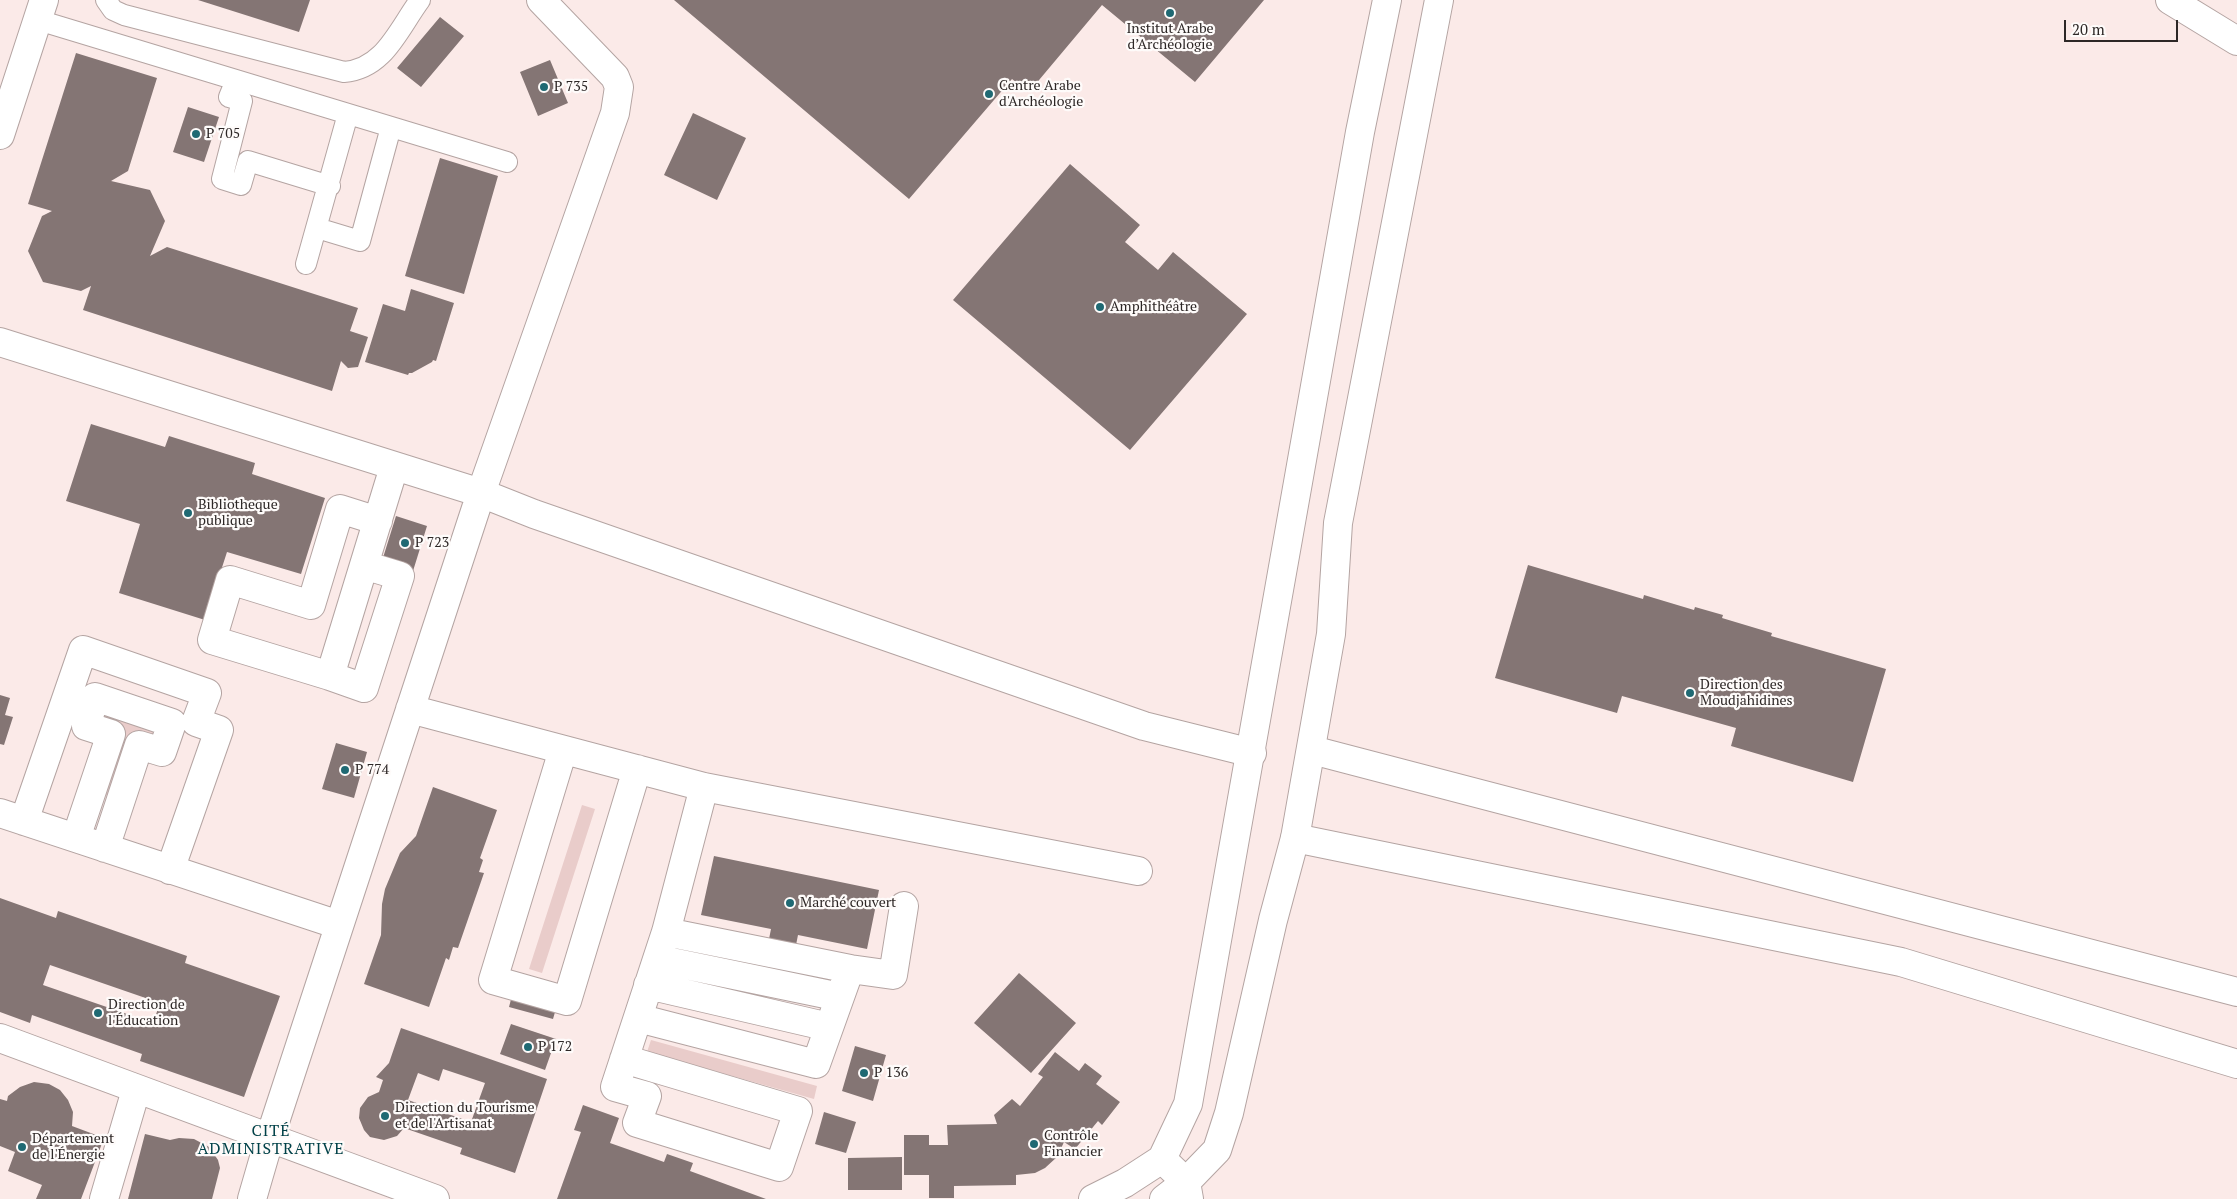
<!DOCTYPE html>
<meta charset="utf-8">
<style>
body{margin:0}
#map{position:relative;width:2237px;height:1199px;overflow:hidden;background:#fbeae8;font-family:"PT Serif",serif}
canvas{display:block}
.scale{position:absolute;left:2064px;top:20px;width:114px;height:22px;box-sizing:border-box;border:2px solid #2d2726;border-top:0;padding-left:6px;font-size:15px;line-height:18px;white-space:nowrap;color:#2d2726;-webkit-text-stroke:4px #fefbfa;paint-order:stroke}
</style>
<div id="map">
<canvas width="2237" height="1199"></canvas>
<div class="scale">20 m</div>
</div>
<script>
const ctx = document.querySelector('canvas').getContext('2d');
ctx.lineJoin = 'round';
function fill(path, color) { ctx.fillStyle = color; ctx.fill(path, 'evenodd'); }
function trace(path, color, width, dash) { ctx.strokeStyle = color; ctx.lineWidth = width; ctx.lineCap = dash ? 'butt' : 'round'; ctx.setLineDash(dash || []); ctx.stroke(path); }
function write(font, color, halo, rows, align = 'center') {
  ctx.font = font + ' "PT Serif",serif'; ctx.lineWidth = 4.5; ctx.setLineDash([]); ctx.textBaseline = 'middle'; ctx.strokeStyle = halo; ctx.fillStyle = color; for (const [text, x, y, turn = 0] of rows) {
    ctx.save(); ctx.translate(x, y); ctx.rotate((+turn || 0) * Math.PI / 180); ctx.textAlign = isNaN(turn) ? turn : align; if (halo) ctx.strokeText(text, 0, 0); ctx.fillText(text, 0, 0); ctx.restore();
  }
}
fill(new Path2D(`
 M101,708L161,728L113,798L101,793L97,720Z
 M582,805L595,809L542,973L529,969Z
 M651,1040L817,1086L814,1099L647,1052Z`), '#e9ccca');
fill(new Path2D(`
 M198,0H310L299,32Z
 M674,0H1264L1195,82L1102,5L1029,92L1012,79L909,199Z
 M440,17L464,36L421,87L397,68Z
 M76,53L157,78L128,171L111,181L150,190L165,221L150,256L167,247L358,308L350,331L368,337L358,367L348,368L341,361L332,391L83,310L91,286L81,291L43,282L28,251L42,216L52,211L28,204Z
 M550,60L568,103L538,116L520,72Z
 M188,107L219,117L204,162L173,152Z
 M693,113L746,138L717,200L664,175Z
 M440,158L498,176L464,294L405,276Z
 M1070,164L1140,225L1125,242L1158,270L1173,252L1247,314L1130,450L953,300Z
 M411,289L454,303L436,361L433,360L432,362L412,373H409L408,375L365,362L383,304L405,311Z
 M91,424L165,447L169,436L255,463L252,474L325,498L301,574L227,552L205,620L119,593L140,524L66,501Z
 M396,516L427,526L413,571L382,561Z
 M1528,565L1643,599L1644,595L1694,610L1695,607L1723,615L1722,618L1772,633L1771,636L1886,669L1853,782L1731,746L1736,728L1622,696L1617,713L1495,678Z
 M0,695L10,698L5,715L13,717L4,745L0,744Z
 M336,743L367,752L354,798L322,789Z
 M433,787L497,810L480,858L483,860L479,872L484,873L458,948L453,947L449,960L446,958L429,1007L364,984L381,935L382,904L385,889L400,853L416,836Z
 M714,856L879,890L867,949L798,935L796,945L769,939L771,929L701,915Z
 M0,898L56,918L58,911L187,956L185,963L280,996L244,1097L140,1061L142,1054L32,1015L30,1023L0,1012ZM50,965L160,1003L153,1023L43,985Z
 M1019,973L1076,1023L1031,1073L974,1023Z
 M515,984L560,995L553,1019L509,1007Z
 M511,1024L556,1039L545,1070L500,1054Z
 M401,1028L547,1079L515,1173L460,1154L462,1148L404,1128L397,1136L384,1140L370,1137L364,1130L359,1118L360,1108L368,1097L379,1092L383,1080L376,1077L389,1063ZM443,1069L485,1083L471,1122L408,1100L418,1073L439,1081Z
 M855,1046L886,1055L873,1101L842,1091Z
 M1055,1052L1079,1071L1085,1063L1102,1076L1096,1084L1120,1102L1102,1125L1098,1121L1075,1149L1064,1142L1057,1157L1045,1168L1035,1173L1016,1175V1185L954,1186V1198H929V1175H904V1135H929V1145H948L947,1125L997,1124L994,1115L1012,1099L1020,1106L1043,1077L1038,1074Z
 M34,1082L49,1084L60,1090L68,1100L73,1112L72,1126L104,1138L81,1199H36L42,1185L8,1171L15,1152L0,1146V1099L7,1101L8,1096L20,1087Z
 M583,1105L619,1118L610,1143L664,1162L667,1154L693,1163L690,1171L766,1199H557L581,1132L574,1130Z
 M824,1112L856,1122L846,1153L815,1144Z
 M145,1134L170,1140L179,1138L194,1139L209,1147L218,1160L220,1168L212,1199H128Z
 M902,1157V1190H848V1158Z`), '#847574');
const service = new Path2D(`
 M106,0L113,10L124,15L344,72C384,69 398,30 420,0
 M38,20L507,162
 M236,80L229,97L242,101L222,179L241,185L248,161L330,186
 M317,228L360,241L391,127
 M306,264L348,114`);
const minor = new Path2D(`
 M2170,0L2237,41
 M0,135L44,0
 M0,342L481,493L534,514L1144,726L1252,753
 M378,521L340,509L311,605L230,580L212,640L330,676L394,467
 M330,676L364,688L400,576L364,565
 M410,709L704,787L1138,871
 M563,750L493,980L567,1001L637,769
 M1312,750L2237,992
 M0,813L339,925
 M24,821L83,650L207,693L196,722L219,730L170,870
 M76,838L111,734L86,726L95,697L172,723L162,752L139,745L105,848
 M1295,838L1901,962L2237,1064
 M657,959L840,997
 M850,969L893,975L904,906
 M648,985L829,1027
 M638,1018L816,1064L850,969L666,932
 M0,1038L435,1199
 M624,1059L798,1111L779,1167L637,1123L647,1096L615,1087L666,932L704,787
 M1162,1159L1186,1182L1189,1199
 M104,1199L136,1090
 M252,1199L270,1137L481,493L615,113L619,87L615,77L541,0`);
const secondary = new Path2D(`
 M1093,1199L1125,1183L1162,1159L1188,1104L1360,132L1387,0
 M1164,1199L1186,1182L1217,1150L1229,1113L1273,920L1295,838L1331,634L1338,523L1439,0`);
trace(service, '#b4a4a2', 22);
trace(minor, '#b4a4a2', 30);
trace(secondary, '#b4a4a2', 30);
trace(service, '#fff', 20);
trace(minor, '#fff', 28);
trace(secondary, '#fff', 28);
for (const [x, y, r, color] of [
 [1170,13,5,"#1f6973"],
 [544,87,5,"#1f6973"],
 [989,94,5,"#1f6973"],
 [196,134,5,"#1f6973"],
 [1100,307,5,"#1f6973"],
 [188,513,5,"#1f6973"],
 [405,543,5,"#1f6973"],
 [1690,693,5,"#1f6973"],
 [345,770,5,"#1f6973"],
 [790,903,5,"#1f6973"],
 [98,1013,5,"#1f6973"],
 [528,1047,5,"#1f6973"],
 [864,1073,5,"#1f6973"],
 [385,1116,5,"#1f6973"],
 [1034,1144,5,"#1f6973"],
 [22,1147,5,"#1f6973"]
]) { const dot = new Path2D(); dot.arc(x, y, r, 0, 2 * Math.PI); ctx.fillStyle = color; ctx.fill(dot); trace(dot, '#fefbfa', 2); }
write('14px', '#2d2726', '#fefbfa', [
 ["Institut Arabe",1170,29,"center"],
 ["d’Archéologie",1170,45,"center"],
 ["Centre Arabe",999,86],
 ["d'Archéologie",999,102],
 ["P 735",554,87],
 ["P 705",206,134],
 ["Amphithéâtre",1110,307],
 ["Bibliotheque",198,505],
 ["publique",198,521],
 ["P 723",415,543],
 ["Direction des",1700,685],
 ["Moudjahidines",1700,701],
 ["P 774",355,770],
 ["Marché couvert",800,903],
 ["Direction de",108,1005],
 ["l'Éducation",108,1021],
 ["P 172",538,1047],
 ["P 136",874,1073],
 ["Direction du Tourisme",395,1108],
 ["et de l'Artisanat",395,1124],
 ["Contrôle",1044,1136],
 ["Financier",1044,1152],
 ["Département",32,1139],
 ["de l'Énergie",32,1155]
], 'left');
ctx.letterSpacing = '1px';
write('16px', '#004148', '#fefbfa', [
 ["CITÉ",271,1131],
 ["ADMINISTRATIVE",271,1149]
]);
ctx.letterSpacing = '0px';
</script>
